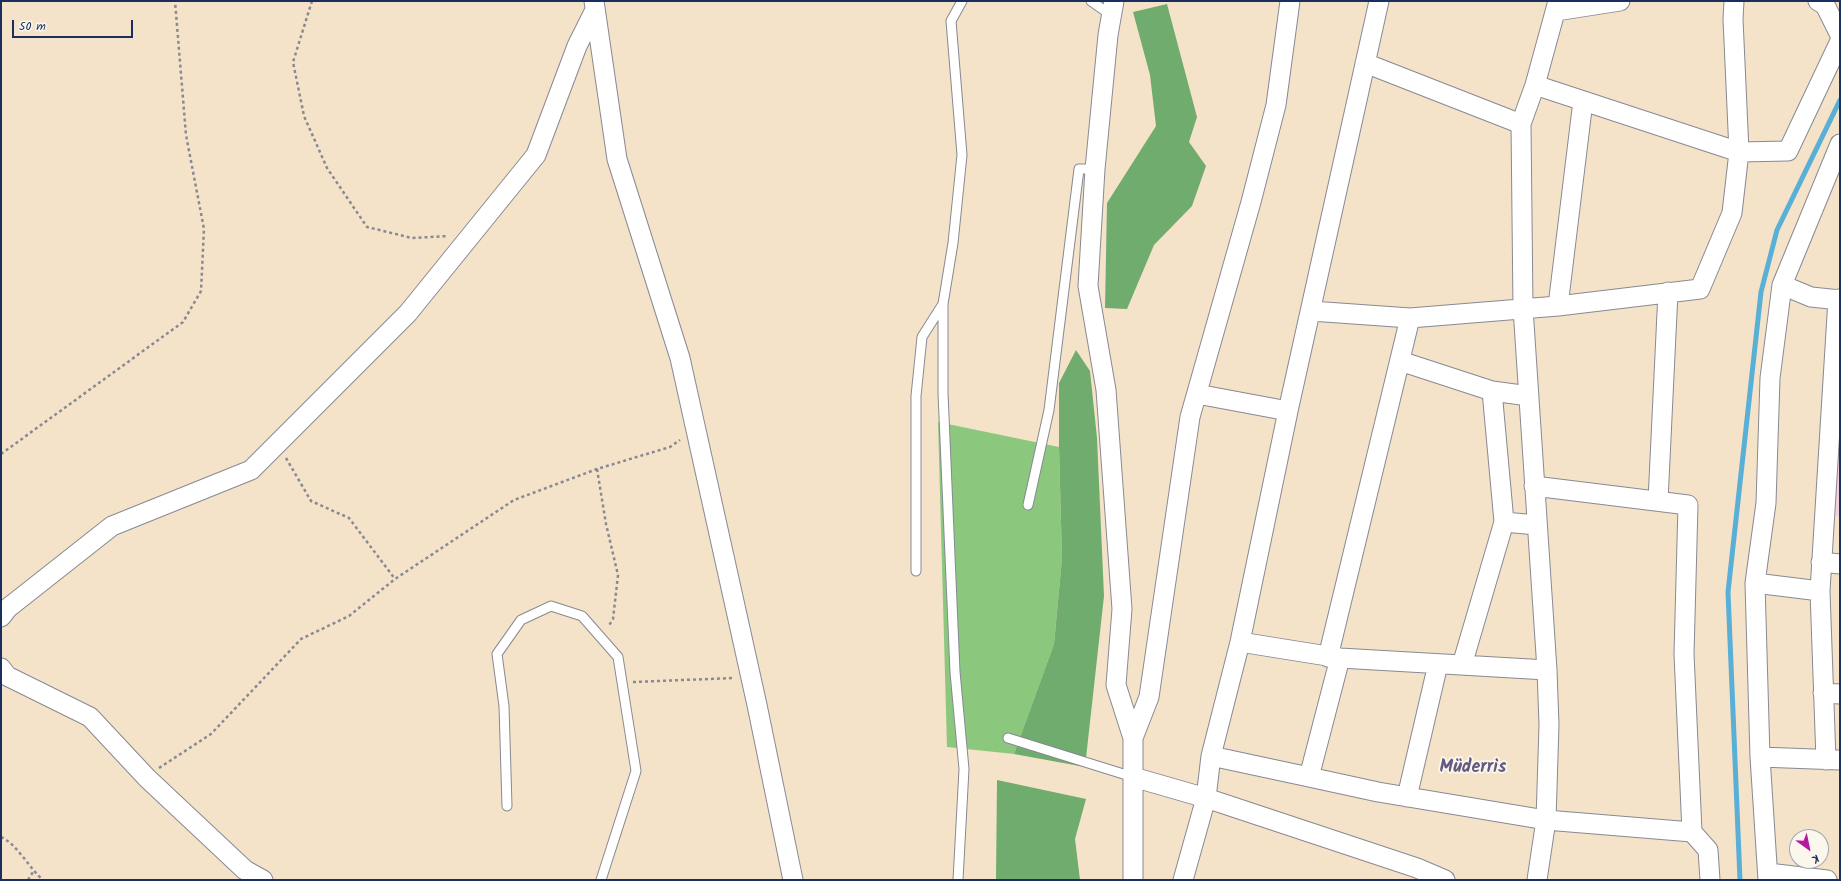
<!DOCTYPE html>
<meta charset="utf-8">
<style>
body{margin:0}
#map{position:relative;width:1841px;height:881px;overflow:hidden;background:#f4e3c8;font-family:Kalam,sans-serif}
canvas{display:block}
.frame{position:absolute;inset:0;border:2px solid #1b2f5e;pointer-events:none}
.north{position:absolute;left:1789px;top:829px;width:40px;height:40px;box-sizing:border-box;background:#fbf7ec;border:1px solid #a1a7b3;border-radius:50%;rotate:147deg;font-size:11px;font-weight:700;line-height:16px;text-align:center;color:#1b2f5e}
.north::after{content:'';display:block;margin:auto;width:14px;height:18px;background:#b5179e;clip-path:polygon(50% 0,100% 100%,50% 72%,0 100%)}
.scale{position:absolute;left:12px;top:20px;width:121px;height:18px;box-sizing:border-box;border:2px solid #1b2f5e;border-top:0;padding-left:5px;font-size:12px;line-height:14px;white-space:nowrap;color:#1b2f5e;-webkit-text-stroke:3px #fbf7ec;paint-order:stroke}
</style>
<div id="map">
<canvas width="1841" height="881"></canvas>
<div class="frame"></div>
<div class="north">K</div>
<div class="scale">50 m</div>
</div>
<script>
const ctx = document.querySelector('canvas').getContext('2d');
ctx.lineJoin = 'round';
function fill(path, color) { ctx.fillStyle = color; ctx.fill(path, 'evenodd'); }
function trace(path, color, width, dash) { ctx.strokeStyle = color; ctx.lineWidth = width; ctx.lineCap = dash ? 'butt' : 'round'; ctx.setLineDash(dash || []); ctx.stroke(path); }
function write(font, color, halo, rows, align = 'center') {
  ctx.font = font + ' Kalam,sans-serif'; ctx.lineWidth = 3.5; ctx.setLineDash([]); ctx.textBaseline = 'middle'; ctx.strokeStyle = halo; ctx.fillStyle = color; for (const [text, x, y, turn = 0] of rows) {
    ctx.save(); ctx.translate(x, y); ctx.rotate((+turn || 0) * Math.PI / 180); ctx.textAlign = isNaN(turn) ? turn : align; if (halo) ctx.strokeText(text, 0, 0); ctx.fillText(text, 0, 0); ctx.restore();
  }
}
fill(new Path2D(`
 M1840,369V516L1831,515Z`), '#f4cfdd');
fill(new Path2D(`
 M938,422L1059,447L1062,558L1054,644L1014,754L947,747Z`), '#8bc87e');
fill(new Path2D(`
 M1167,4L1197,117L1189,142L1206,166L1192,206L1154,245L1127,309L1105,308L1107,203L1156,126L1150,75L1133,12Z
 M1076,350L1090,371L1097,438L1104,596L1085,767L1014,754L1054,644L1062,558L1059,447V383Z
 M997,780L1086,799L1075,839L1080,880H996Z`), '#70ac6d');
trace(new Path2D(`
 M1740,880L1728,592L1761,292L1777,230L1840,100`), '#59afd5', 5);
const service = new Path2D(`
 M1091,1L1111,15
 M943,304V393L955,672L964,769L958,880
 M1028,505L1049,410L1079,169H1095
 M916,571V396L922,337L943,304L953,243L962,155L951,21L962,1
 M1008,738L1133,777
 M507,806L504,706L497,654L521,620L551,606L582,616L618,657L636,771L601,880`);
const minor = new Path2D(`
 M594,1L617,159L680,358L757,705L793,880
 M1114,1L1108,35L1095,169L1088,286L1106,390L1122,609L1116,685L1133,738
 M1818,1L1825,5L1840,35
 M1556,11L1620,1
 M1365,63L1521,124
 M1535,85L1739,152L1788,151L1840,41
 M1782,285L1811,297L1840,300
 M1558,306L1583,101
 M1311,311L1410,318L1558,306L1700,289L1732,213L1739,152L1733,19L1734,1
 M1400,361L1492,391L1529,396
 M1197,394L1288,411
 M1534,486L1688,505L1684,654L1692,832L1708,850L1710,880
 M1658,501L1668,292
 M1504,522L1537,525
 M1821,562L1840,564
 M1755,583L1820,591
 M1,617L8,608L112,526L251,470L408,313L536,155L577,46L594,12
 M1240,642L1340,658L1547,670
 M1328,657L1410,318
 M1340,658L1309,777L1378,792L1546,820L1692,832
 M1462,665L1504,522L1492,391
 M1,668L7,676L90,717L147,778L245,870L263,880
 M1823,693L1840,694
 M1211,756L1309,777
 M1760,757L1840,760
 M1826,760L1820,591L1838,299
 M1133,777L1206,798L1417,868L1445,880
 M1407,797L1438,664
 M1768,873L1827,880
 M1133,880V738L1149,697L1190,417L1251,202L1276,105L1290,1
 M1183,880L1206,798L1211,756L1240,642L1288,411L1379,1
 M1537,880L1546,820L1549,725L1547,670L1523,308L1521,124L1535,85L1558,1
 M1768,880L1760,757L1755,583L1766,503L1770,378L1782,285L1840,144`);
trace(service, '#888993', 11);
trace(minor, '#888993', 21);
trace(new Path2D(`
 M312,1L293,62L304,116L327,168L367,227L412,238L448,236
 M1,454L183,322L201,291L204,229L186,135L175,1
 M286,458L311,501L349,518L395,579
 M597,469L606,524L618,575L613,619L608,627
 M633,682L734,678
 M159,768L211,734L301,639L349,616L395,579L514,500L597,469L670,447L680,440
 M1,837C17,844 29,868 43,880
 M28,880L33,872`), '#888993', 2.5, [3, 3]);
trace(service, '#fff', 9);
trace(minor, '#fff', 19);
write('bold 18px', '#625b81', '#fbf7ec', [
 ["Müderris",1473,769]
]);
</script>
